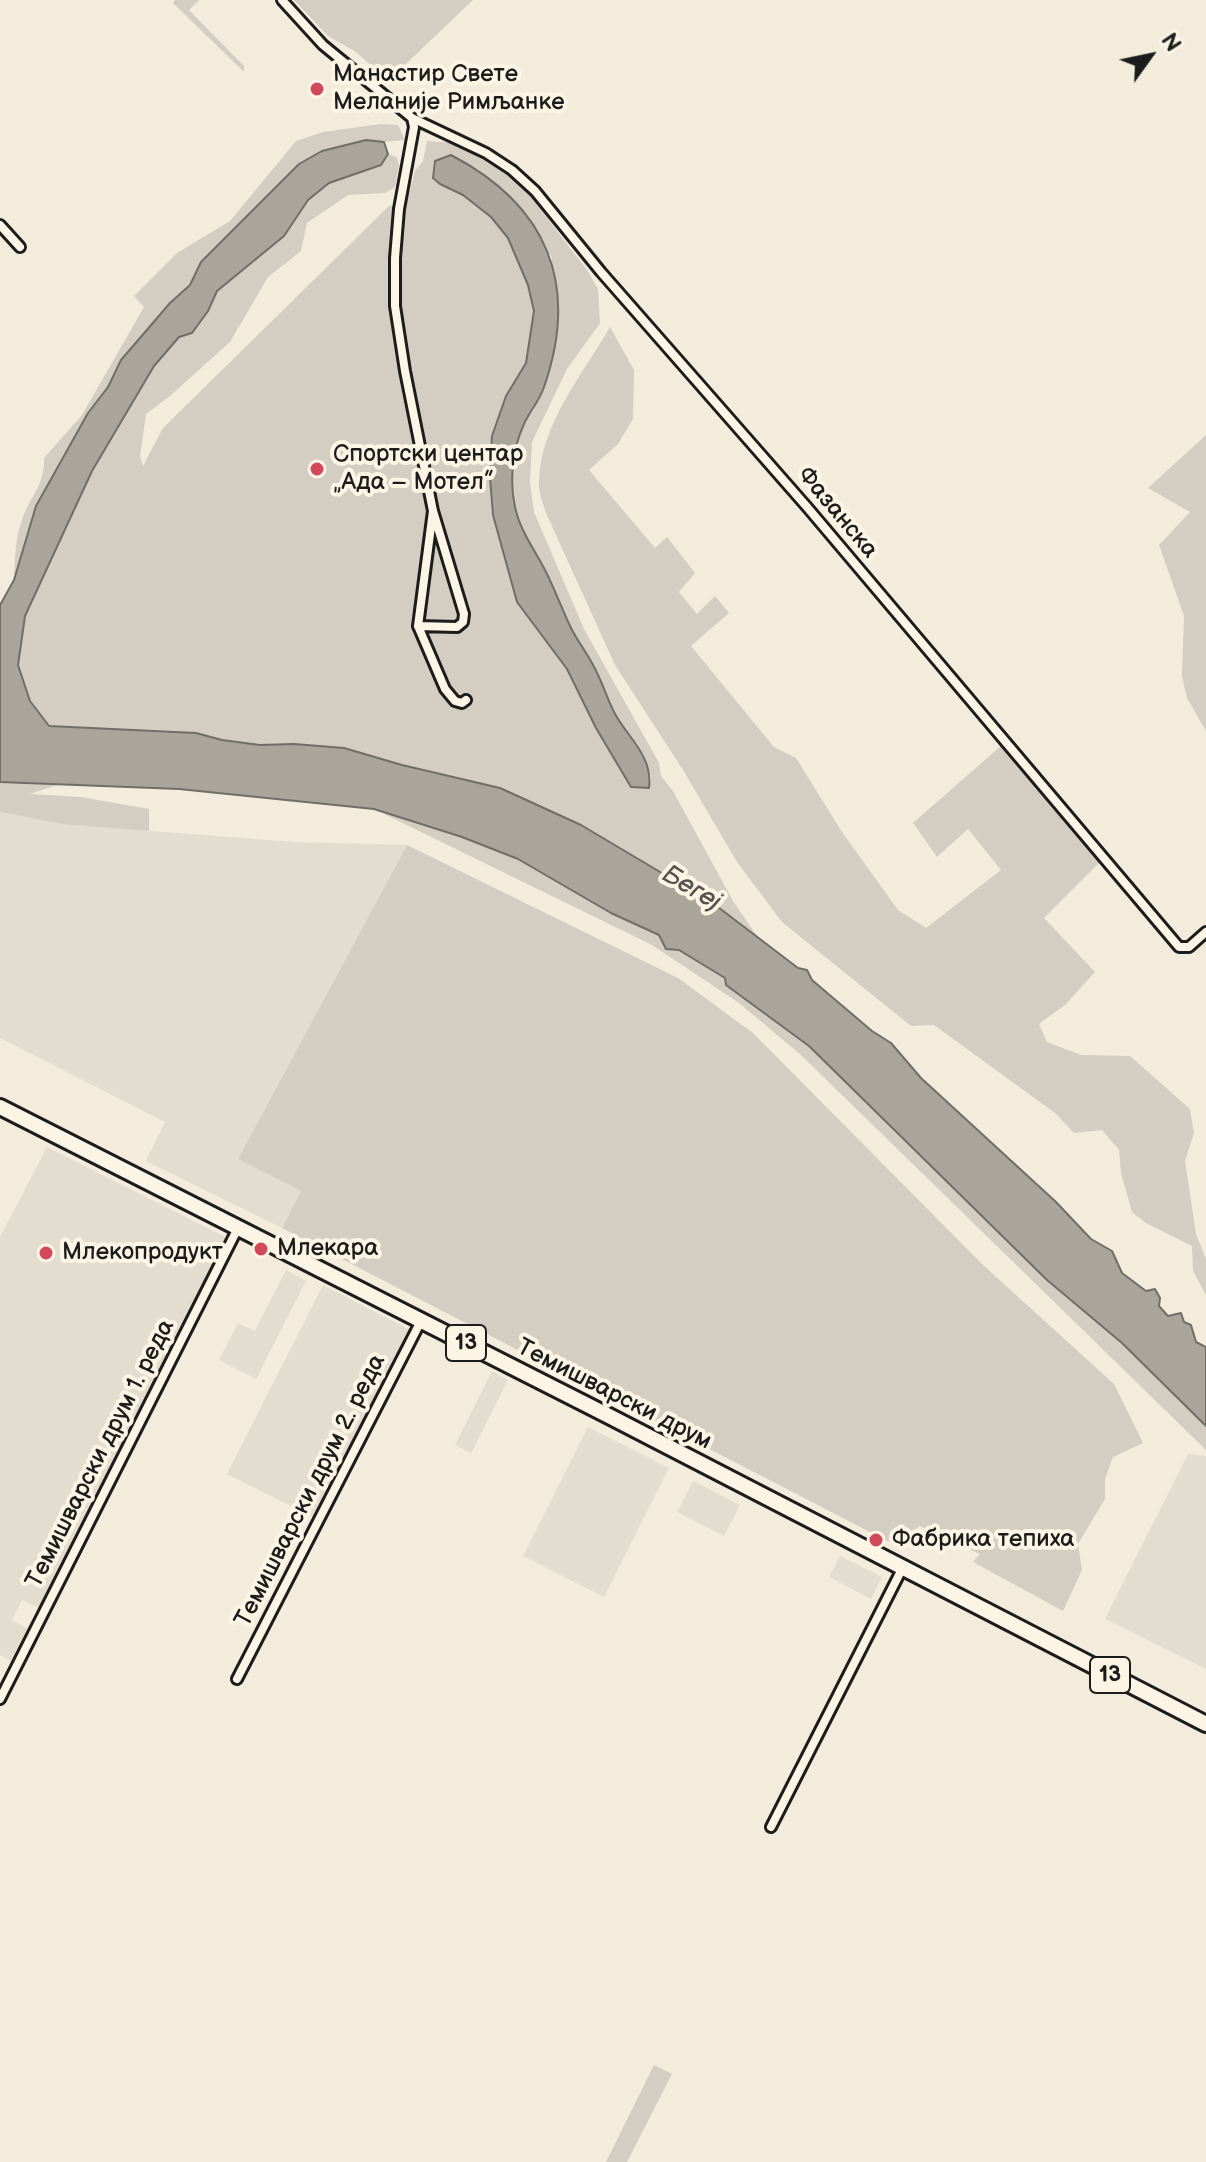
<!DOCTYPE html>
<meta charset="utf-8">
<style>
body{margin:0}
#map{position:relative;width:1206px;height:2162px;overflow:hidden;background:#f3ecdd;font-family:"Balsamiq Sans",sans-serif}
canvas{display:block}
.north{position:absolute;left:1110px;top:16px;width:80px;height:80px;-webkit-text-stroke:6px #fcf5e5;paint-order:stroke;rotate:57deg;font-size:22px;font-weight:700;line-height:32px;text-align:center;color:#1c1c1c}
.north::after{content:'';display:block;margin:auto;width:28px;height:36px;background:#1c1c1c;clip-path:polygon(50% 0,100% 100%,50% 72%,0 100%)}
</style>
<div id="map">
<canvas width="1206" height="2162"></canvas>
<div class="north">N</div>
</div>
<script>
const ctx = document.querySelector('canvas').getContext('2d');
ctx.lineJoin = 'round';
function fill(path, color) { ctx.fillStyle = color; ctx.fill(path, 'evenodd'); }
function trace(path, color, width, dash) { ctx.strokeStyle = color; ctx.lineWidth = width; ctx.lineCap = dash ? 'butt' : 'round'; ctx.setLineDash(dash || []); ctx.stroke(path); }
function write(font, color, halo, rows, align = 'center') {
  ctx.font = font + ' "Balsamiq Sans",sans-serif'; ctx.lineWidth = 8; ctx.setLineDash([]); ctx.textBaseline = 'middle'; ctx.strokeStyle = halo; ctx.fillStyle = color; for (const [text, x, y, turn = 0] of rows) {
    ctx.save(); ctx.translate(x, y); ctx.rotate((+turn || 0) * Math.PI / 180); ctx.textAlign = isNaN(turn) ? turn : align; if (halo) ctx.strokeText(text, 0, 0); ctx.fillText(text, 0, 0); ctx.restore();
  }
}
fill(new Path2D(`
 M0,812L61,824L294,842L407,845L238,1159L301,1191L282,1228L146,1161L165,1122L0,1038Z
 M47,1147L229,1239L42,1609L22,1600L12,1620L30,1630L13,1662L0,1655V1237Z
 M286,1270L306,1281L256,1379L219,1360L238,1323L255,1331Z
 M323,1285L410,1330L315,1518L227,1474Z
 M492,1371L508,1380L471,1453L455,1445Z
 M588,1427L669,1468L604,1597L523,1556Z
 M1188,1454L1206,1456V1669L1105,1619Z
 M693,1481L740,1505L724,1536L677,1512Z
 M840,1556L882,1577L871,1599L829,1577Z`), '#e3ddcf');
fill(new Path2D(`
 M175,0H199L189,10L244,66V72L173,3Z
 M294,0H473L388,81L356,52L328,36Z
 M381,124L398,125L405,140L384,142L366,140L322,151L201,262L190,285L121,360L108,387L88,413L36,506L14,580C15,561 15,540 21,523C29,496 45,487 44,458L82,415L144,307L134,296L177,253L230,221L296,141L323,132Z
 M427,141L457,143L521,184L587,270L598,289L600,323L567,369L532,442L530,482L534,512L584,629L659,763L661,776L673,791L733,901L757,936L714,904L581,825L500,788L402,765L344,748L294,744L260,745L222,740L196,733L49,726L30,701L18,665L25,616L92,471L154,366L179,337L208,311L217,291L284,236L308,200L329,183L381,165L388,154L397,157L399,166L395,187L385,193L348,195L307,223L301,251L268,277L230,342L170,396L146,414L140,457L143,466L163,428L389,206L407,202L415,171L423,161ZM451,155L479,170L511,197L529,217L552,258L534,410L524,421L512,472L515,507L528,542L545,569L572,630L597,672L615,714L644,755L651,776L649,788L643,789L596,728L567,669L517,602L493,515L490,477L492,436L506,396L526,363L534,310L528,285L508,238L491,217L463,195L440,184Z
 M610,327L634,370L633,419L618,444L589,470L655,548L667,537L695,573L679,592L697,614L715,596L729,613L691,646L774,747L796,758L842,832L898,910L926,928L1001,870L968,829L937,857L913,823L1003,744L1100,862L1044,918L1095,972L1065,1005L1039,1024L1047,1042L1081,1055L1130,1056L1190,1109L1194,1133L1185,1161L1196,1234L1206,1259V1295L1193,1271L1192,1246L1146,1223L1132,1212L1121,1173L1119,1150L1102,1130L1074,1133L1055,1113L934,1025L911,1026L782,922L737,862L683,770L615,665L546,513C543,503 538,492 539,483C540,424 582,376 610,327Z
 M1206,435V731L1187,698L1182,676L1184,616L1159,545L1190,512L1148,488Z
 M0,782L63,783L30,794L81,797L149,809V831L61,824L0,812Z
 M374,809L462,837L518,859L611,913L659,935L726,978V985L809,1046L1169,1388L1206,1426V1450L801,1055L739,1003L652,945Z
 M407,845L678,978L753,1033L983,1265L1114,1384L1143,1443L1113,1457L1105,1479V1499L1078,1544L1082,1570L1063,1611L973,1562L980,1554L920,1526L895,1545L282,1228L301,1191L238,1159Z
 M654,2065L672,2074L627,2162H606Z`), '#d3cec1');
const water = new Path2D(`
 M366,140L384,142L388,154L381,165L329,183L308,200L284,236L217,291L208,311L192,333L179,337L154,366L92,471L25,616L18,665L30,701L49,726L196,733L222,740L260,745L294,744L344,748L402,765L500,788L581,825L714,904L798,968L807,970L812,980L872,1031L891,1043L921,1078L1056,1202L1091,1239L1112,1251L1122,1273L1146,1291L1155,1289L1160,1298L1159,1306L1168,1316L1181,1313L1184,1322L1191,1325L1196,1342L1206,1347V1426L1122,1343L1047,1280L809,1046L726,985L725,978L679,950L666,949L659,935L611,913L518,859L462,837L374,809L179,789L0,782V605L14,580L36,506L88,413L108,387L121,360L170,303L190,285L201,262L299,164L322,151Z
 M451,155C547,205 580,284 544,387C539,402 529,412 524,424C513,448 509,480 515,507C520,531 535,550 546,572C555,590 562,609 571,628C579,644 591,658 598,675C604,687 608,701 615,714C629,739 653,756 649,788L631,787L596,728L567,669L517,602L493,515L490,477L492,436L506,396L526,363L534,311L528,285L508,238L491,217L463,195L440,184L433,178L435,161Z`);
fill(water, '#aaa59b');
trace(water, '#716e68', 2);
const minor = new Path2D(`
 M282,0L323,45L412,118L486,153L512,170L535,191L601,272L807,507L1179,947H1189L1206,932
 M412,118L414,127L399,209L395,258V306L405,371L433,511L464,614L463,622L457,627L418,626L433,511
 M0,225L20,247
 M418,626L445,689L455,701L462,703L466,700
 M237,1679L421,1321
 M0,1699L238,1228
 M771,1827L902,1569`);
const primary = new Path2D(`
 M0,1107L607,1415L1206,1724`);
trace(minor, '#1c1c1c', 14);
trace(primary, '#1c1c1c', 20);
trace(minor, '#fcf5e5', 8);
trace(primary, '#fcf5e5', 14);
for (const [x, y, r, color] of [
 [317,89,8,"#d1495b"],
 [317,469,8,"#d1495b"],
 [261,1249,8,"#d1495b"],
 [46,1253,8,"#d1495b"],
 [876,1540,8,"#d1495b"]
]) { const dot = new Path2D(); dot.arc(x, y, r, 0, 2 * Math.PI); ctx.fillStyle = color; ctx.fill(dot); trace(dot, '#fcf5e5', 3); }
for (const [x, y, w] of [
 [466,1343,40],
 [1110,1675,40]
]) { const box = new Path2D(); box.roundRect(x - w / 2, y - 18, w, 36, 6); ctx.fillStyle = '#fcf5e5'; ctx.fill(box); trace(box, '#1c1c1c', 2); }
write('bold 22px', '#1c1c1c', null, [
 ["13",466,1343],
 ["13",1110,1675]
]);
write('24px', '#1c1c1c', '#fcf5e5', [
 ["Манастир Свете",333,75],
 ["Меланије Римљанке",333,103],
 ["Спортски центар",333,455],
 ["„Ада – Мотел”",333,483],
 ["Млекара",277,1249],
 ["Млекопродукт",62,1253],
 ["Фабрика тепиха",892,1540]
], 'left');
write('24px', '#1c1c1c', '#fcf5e5', [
 ["Фазанска",837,513,50],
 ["Темишварски друм",614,1395,27],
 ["Темишварски друм 1. реда",101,1454,-63],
 ["Темишварски друм 2. реда",311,1491,-63]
]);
write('italic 26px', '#55534f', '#fcf5e5', [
 ["Бегеј",691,889,31]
]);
</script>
